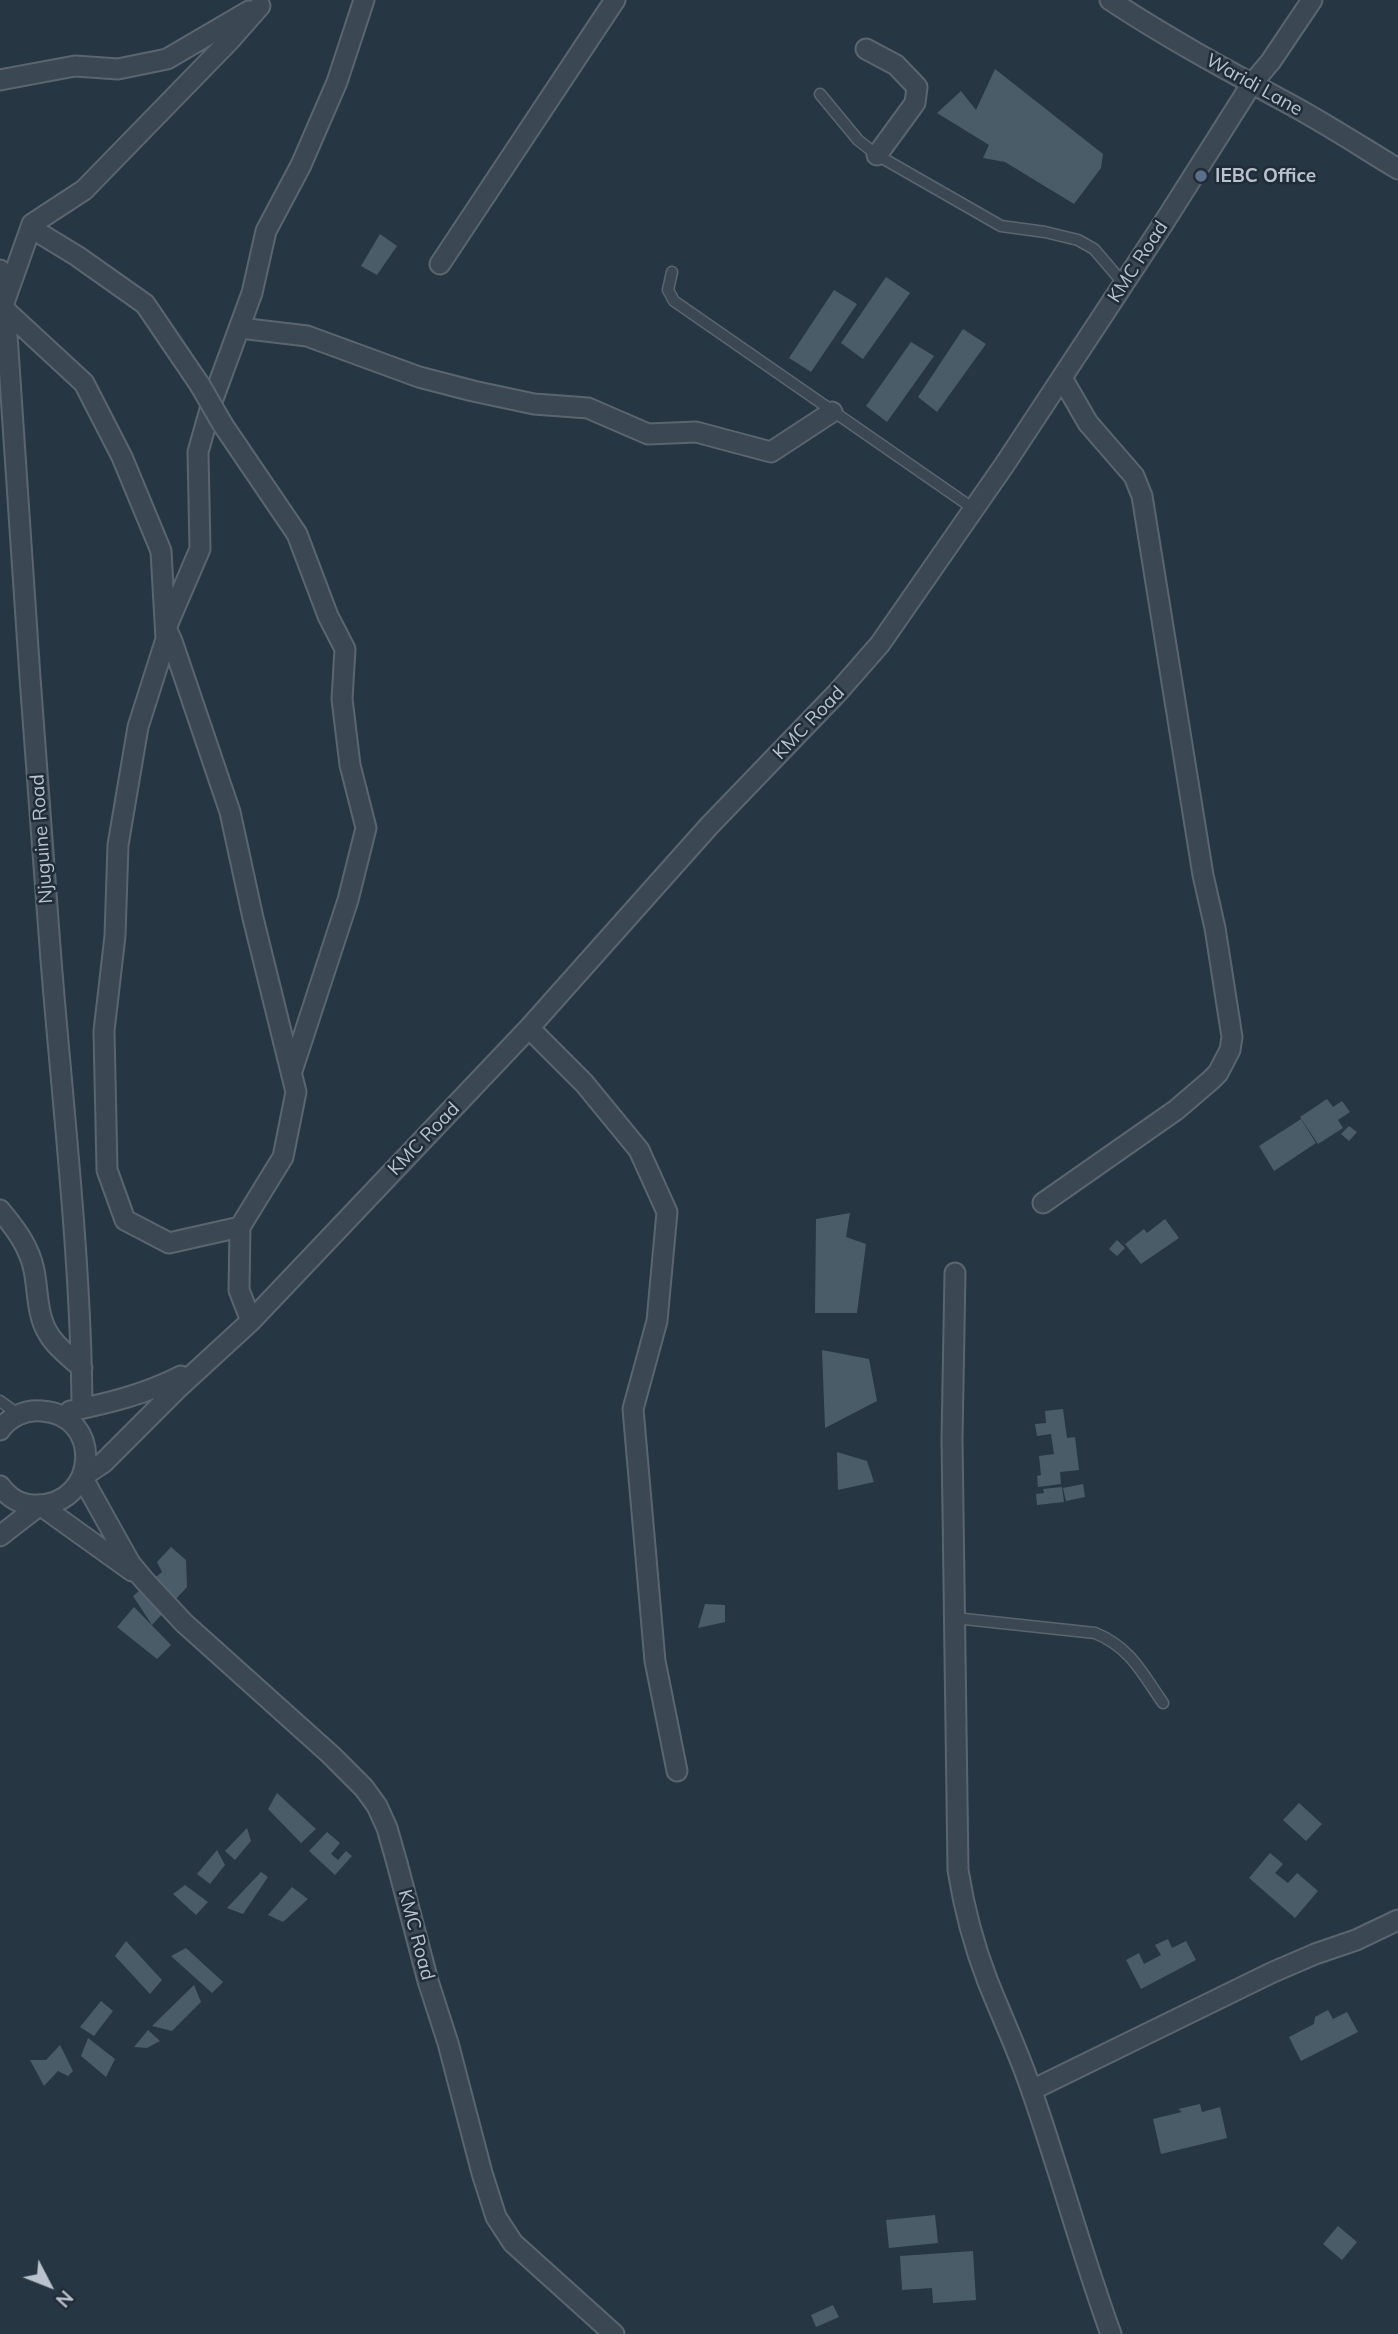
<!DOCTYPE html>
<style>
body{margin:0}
#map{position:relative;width:1398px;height:2334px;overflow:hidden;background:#273643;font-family:Mulish,sans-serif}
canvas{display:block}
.north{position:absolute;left:14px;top:2250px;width:70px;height:70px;-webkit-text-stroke:5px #202d38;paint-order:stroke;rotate:132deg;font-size:19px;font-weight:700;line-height:28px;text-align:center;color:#b9c2cd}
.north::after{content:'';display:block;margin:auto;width:24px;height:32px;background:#b9c2cd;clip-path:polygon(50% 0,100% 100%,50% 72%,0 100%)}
</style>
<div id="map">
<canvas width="1398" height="2334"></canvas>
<div class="north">N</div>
</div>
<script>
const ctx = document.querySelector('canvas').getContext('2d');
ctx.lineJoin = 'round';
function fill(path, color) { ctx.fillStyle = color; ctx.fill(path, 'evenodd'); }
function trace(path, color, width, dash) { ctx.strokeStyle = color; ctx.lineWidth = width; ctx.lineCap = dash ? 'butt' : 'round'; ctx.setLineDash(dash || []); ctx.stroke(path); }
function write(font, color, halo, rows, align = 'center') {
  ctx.font = font + ' Mulish,sans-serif'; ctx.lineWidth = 5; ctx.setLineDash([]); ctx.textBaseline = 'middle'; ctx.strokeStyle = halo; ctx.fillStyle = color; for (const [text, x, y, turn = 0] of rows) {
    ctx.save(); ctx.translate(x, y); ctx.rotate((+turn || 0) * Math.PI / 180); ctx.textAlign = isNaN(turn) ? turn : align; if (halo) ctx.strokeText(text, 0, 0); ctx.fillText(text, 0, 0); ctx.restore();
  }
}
fill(new Path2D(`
 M995,69L1103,154L1101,168L1074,204L1005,162L983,158L989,145L937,113L961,91L976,110Z
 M380,234L397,246L377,275L361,266Z
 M886,277L910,293L863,359L841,343Z
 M834,290L857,304L811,372L789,358Z
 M963,329L986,344L937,412L918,397Z
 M911,342L934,356L887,422L866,406Z
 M1327,1099L1333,1107L1342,1101L1350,1112L1338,1120L1343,1128L1318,1144L1300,1117Z
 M1301,1119L1316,1143L1274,1171L1259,1146Z
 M1349,1126L1357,1132L1349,1141L1341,1134Z
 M850,1213L846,1237L866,1244L857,1313H815L816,1219Z
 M1165,1219L1179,1238L1141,1264L1125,1244L1144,1229L1147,1233Z
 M1117,1240L1125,1248L1117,1256L1109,1249Z
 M822,1350L869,1359L877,1401L825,1428Z
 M1063,1409L1067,1438L1075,1437L1079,1470L1060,1472L1061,1484L1038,1487L1037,1476L1041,1475L1039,1456L1054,1454L1051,1434L1037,1436L1035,1424L1046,1423L1045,1411Z
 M837,1452L867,1461L874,1482L838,1490Z
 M1083,1484L1085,1497L1066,1501L1063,1488Z
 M1062,1487L1064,1502L1037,1505L1036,1494L1044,1493L1043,1489Z
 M171,1547L186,1560L187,1587L152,1625L133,1596L162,1572L157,1562Z
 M705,1604L725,1605V1622L698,1628Z
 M134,1607L171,1645L157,1659L117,1627Z
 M277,1793L316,1829L301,1843L268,1809Z
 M1299,1803L1322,1824L1306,1841L1283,1820Z
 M247,1828L251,1841L235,1860L225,1851Z
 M327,1832L340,1843L331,1854L338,1860L346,1851L352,1856L335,1875L309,1851Z
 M217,1850L225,1865L210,1884L197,1874Z
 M1270,1853L1283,1864L1275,1873L1288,1883L1297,1873L1318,1891L1295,1918L1249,1878Z
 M261,1872L268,1877L243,1914L227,1908Z
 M185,1885L208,1902L196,1915L173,1894Z
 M292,1887L308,1899L283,1922L268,1915Z
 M1168,1939L1172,1948L1186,1941L1196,1960L1141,1989L1126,1960L1139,1953L1144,1964L1161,1955L1155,1945Z
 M126,1941L162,1980L150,1994L115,1956Z
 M186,1948L223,1982L212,1993L171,1956Z
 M194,1985L201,2002L172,2031L152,2026Z
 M101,2001L113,2011L94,2036L80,2027Z
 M1328,2010L1333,2019L1347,2012L1358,2032L1301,2061L1289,2037L1314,2024L1315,2017Z
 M148,2030L160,2041L147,2048L134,2047Z
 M88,2038L115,2059L106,2077L81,2056Z
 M60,2045L73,2071L68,2076L58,2071L44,2086L30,2060H46Z
 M1200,2104L1202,2112L1220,2107L1227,2138L1161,2154L1153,2119L1182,2112L1178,2109Z
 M935,2215L938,2243L889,2248L886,2220Z
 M1338,2226L1357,2242L1342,2260L1323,2244Z
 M973,2251L976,2300L933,2303L932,2288L902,2290L900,2256Z
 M833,2305L839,2317L816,2327L811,2315Z`), '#4b5c69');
const lane = new Path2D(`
 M820,94L858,140L877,155L1001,226L1045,232L1078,240L1094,249L1124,284
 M672,272L668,290L674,301L974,509
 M0,1401L18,1414
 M955,1618L1095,1633C1130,1647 1142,1673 1163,1703`);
const street = new Path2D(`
 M1110,0C1166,37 1223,68 1282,100C1322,121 1360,146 1398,169
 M866,49L896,65L917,87L915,103L877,155
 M0,80L75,66L118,69L167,59L249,11
 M31,228L77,256L145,304L200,385
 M440,264L615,0
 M0,270L6,320C20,533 34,747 51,960C63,1109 81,1259 82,1408
 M5,300L32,224L84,190L231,39L260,6
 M5,310L84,383L122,457L161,551L166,639L138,727L118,845L115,936L104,1031L107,1170L125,1220L169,1243L240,1227L239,1290L251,1321
 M240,328L307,336L419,377L473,391L534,404L588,408L648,434L696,432L771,452L832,412
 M223,425L297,534L328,616L345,649L342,699L350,765L366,828L348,900L292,1071
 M529,1028L584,1083L639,1150L667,1212L657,1321L633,1409L655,1661L677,1771
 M1043,1203L1176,1110L1211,1080L1218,1073L1230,1050L1232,1037L1215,928L1203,875L1142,496L1134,476L1088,423L1062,378
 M0,1210C15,1228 29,1246 34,1270C38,1290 37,1316 48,1333C55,1346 71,1358 82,1368
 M240,1227L283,1157L296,1092L253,918L230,812L172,641L166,628L200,549L198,452L213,399L252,293L266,231L301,165L337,82L364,0
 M955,1273L952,1439L958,1870C964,1908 974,1946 988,1982C1002,2017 1018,2051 1030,2086C1059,2168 1081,2252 1111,2334
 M70,1411C109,1403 146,1394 181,1376
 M0,1430C9,1417 26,1409 42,1411C103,1415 99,1504 37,1505C22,1506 9,1498 0,1486
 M0,1536L40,1505L132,1571
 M1032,2090L1271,1973L1315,1954L1356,1940L1398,1920
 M614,2334L513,2243L496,2217L482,2173L448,2043L428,1981L397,1863L387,1828L377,1806L364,1788L331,1755L184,1623L144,1580L130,1563L82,1477L103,1463L177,1389L251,1321L529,1028L709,826L838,692L880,644L1005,464L1163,224L1251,85L1271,61L1312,0`);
trace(lane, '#5a6570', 13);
trace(street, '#5a6570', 23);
trace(lane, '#3b4853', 10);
trace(street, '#3b4853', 19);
const streetBridge = new Path2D(`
 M200,385L223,425`);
trace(streetBridge, '#5a6570', 23, []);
trace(streetBridge, '#3b4853', 19);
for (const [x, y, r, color] of [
 [1201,176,7,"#5c6f8a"]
]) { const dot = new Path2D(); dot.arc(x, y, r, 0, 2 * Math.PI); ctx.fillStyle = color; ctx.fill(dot); trace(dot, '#202d38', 2.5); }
write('19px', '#b9c2cd', '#202d38', [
 ["Waridi Lane",1254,85,29],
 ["KMC Road",1138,262,-57],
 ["KMC Road",809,723,-46],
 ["Njuguine Road",42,839,-94],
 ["KMC Road",424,1139,-46],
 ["KMC Road",416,1935,75]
]);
write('bold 19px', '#b9c2cd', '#202d38', [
 ["IEBC Office",1215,176]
], 'left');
</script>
